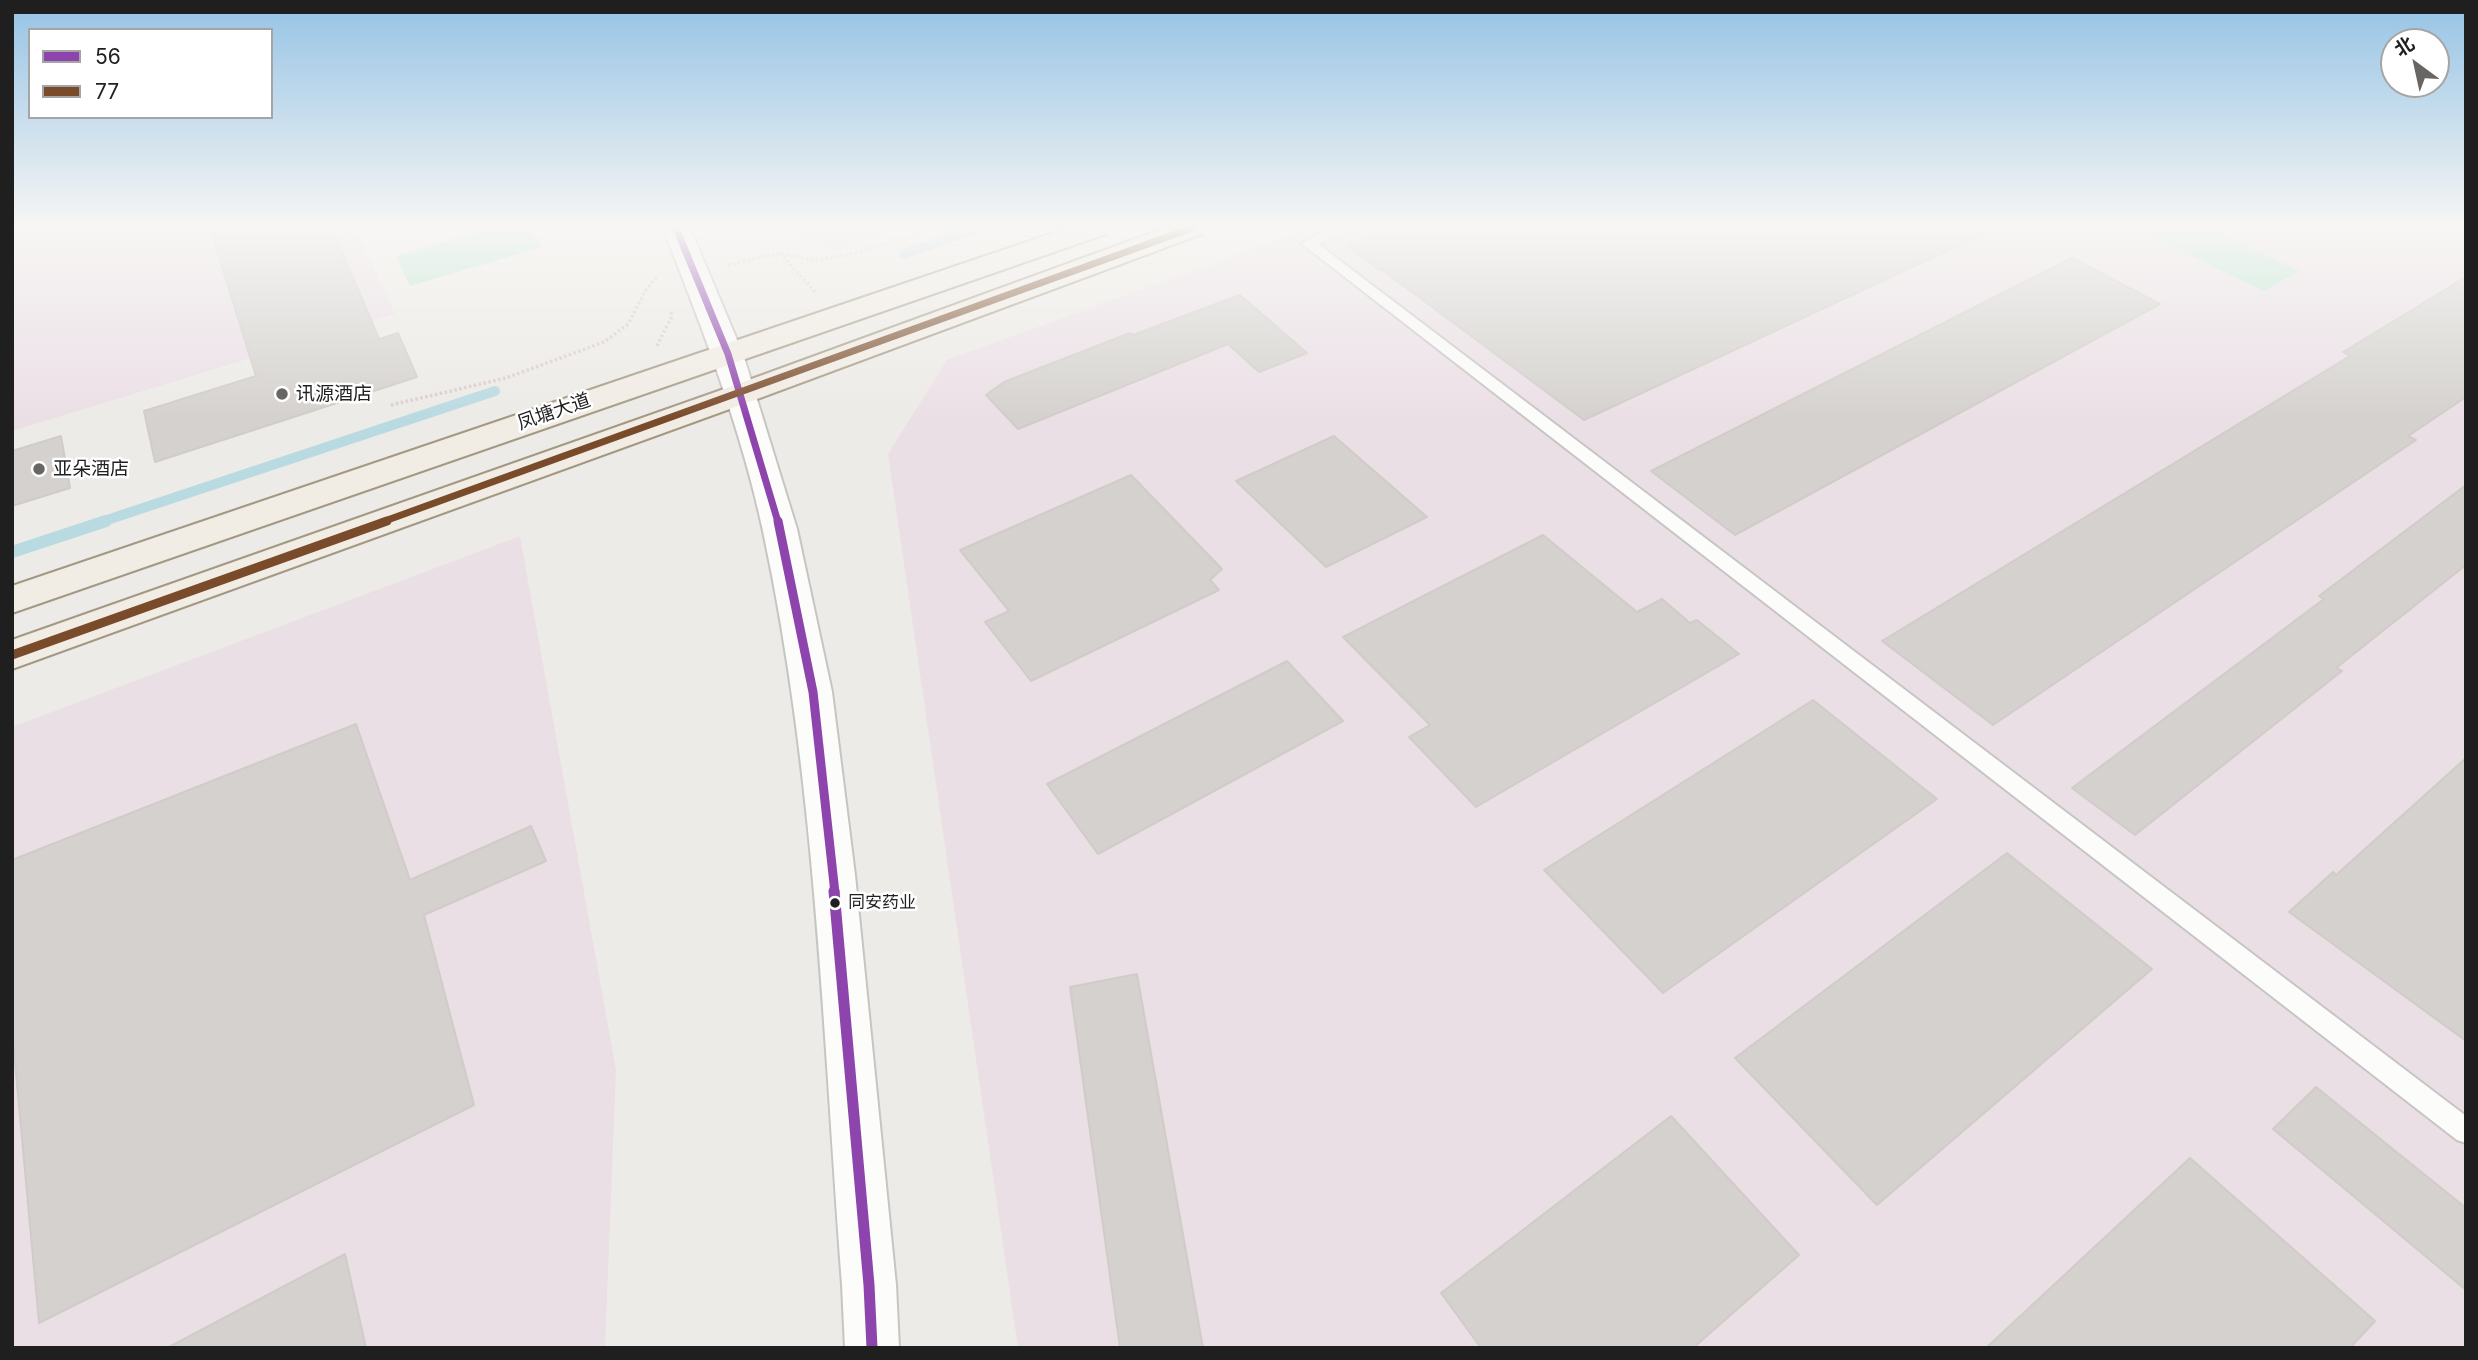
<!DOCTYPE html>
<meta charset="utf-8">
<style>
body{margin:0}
#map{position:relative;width:2478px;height:1360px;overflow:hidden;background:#edebe7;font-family:Inter,"Noto Sans SC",sans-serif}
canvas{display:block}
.frame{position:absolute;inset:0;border:14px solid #1f1f1f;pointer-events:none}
.legend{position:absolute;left:28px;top:28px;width:245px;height:91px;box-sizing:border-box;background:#fff;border:2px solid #a5a5a5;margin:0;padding:9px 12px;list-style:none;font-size:21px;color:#1f1f1f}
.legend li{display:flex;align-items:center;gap:14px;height:35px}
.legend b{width:35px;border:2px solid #a5a5a5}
.north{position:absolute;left:2380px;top:28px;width:70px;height:70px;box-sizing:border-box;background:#fff;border:2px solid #a5a5a5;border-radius:50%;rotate:327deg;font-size:19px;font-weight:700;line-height:28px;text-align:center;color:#1f1f1f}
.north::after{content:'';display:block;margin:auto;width:24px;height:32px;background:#676665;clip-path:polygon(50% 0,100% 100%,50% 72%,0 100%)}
</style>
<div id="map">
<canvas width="2478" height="1360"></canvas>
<div class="frame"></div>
<ul class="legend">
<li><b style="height:9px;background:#8e44ad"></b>56</li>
<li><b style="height:9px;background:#7a4b2a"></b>77</li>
</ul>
<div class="north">北</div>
</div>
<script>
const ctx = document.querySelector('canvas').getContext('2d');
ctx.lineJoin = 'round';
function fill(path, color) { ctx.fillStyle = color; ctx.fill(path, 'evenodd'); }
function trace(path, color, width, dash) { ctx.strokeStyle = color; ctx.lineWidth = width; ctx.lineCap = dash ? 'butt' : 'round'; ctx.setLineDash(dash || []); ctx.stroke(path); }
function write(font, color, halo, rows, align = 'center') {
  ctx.font = font + ' Inter,"Noto Sans SC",sans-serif'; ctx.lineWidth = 5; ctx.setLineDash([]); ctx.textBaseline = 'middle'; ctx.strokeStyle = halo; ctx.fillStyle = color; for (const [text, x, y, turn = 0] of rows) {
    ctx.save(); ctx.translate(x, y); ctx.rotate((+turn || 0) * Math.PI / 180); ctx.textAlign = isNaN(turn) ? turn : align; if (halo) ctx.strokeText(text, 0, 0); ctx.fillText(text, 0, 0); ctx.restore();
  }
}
fill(new Path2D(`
 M12,228H355L395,314L12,431Z
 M782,228H901L836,250Z
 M1310,228H2466V1348H1018L888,454L947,360Z
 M520,536L616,1070L605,1348H12V727Z`), '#ebdfe6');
fill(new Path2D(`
 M492,228H531L542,247L410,286L396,256Z
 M2163,228H2209L2299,271L2264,291L2150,235Z`), '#b1e6ce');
trace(new Path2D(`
 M904,254L979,228
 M101,522L495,391`), '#b9dae1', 10);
trace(new Path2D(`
 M12,552L106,521`), '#b9dae1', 12);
const building = new Path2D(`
 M210,228H332L379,339L398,333L417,377L155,462L144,411L256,376Z
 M1393,228H1996L1584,420L1381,269L1379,270L1347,246Z
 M2072,258L2160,304L1735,535L1651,471Z
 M2466,277V397L2408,436L2416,440L1993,725L1882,641L2350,356L2343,352Z
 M1240,295L1307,353L1259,372L1228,344L1018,429L986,395L1004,382L1130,333L1133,335Z
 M61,436L70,488L12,506V451Z
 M1334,436L1427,517L1326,567L1236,481Z
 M1131,475L1222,569L1210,580L1219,590L1031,681L985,622L1009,611L960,550Z
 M2466,485V565L2336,668L2342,671L2135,835L2072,788L2324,599L2319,596Z
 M1543,535L1637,612L1662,599L1690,623L1697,620L1739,654L1476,807L1409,737L1430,725L1343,637Z
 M1287,661L1343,721L1098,854L1047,784Z
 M1813,700L1937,799L1663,993L1544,870Z
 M356,724L410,880L531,826L546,861L424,915L474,1105L39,1323L12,1030V860Z
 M2466,758V1041L2289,912L2333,872L2336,875Z
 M2007,853L2152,969L1877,1205L1735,1058Z
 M1137,974L1203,1348H1120L1070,987Z
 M2316,1087L2466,1208V1290L2273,1129Z
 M1671,1116L1799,1255L1693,1348H1481L1441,1293Z
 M2190,1158L2375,1321L2350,1348H1986Z
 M345,1254L366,1348H167Z`);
fill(building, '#d4d1ce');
trace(building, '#d0ccc8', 2);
const service = new Path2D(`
 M1333,228H1353L1318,244L2466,1116V1143L2457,1140L1301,243Z`);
const tertiary = new Path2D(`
 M663,228H690L743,354L797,529L832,692L855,875L896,1285L899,1348H845L842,1285C823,1034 816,778 763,531C741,428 702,327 663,228Z`);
const primary = new Path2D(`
 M1068,228H1109L1106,234L12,613V586Z
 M1165,228H1205L1202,234L749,402L12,669V640L727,388Z`);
trace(service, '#c6c5c3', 4);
trace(tertiary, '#c6c5c3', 4);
trace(primary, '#a39883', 4);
trace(new Path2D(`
 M780,253L817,294
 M728,265L780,253L814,261L855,253L938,228
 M657,346L672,316L671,312
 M391,405L506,378L604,342L628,324L647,288L659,275`), '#dbccca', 3.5, [2.5, 2.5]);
fill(service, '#fcfcfb');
fill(tertiary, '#fcfcfb');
fill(primary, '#f1ece4');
trace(new Path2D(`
 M676,228L728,354L778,522`), '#8e44ad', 7);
trace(new Path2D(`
 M778,521L813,692L835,893`), '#8e44ad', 9);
trace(new Path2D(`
 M834,891L869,1285L872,1348`), '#8e44ad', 11);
trace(new Path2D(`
 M382,522L1192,228`), '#7a4b2a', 7);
trace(new Path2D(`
 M12,655L387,521`), '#7a4b2a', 9);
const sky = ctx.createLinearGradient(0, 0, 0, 419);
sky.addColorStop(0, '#95c3e5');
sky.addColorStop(0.54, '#f7f6f4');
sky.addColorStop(1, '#f7f6f400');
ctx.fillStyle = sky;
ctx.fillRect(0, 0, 2478, 419);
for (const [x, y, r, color] of [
 [282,394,7,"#676665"],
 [39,469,7,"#676665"],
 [835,903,6,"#1f1f1f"]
]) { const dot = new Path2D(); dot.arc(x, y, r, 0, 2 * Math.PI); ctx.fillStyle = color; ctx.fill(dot); trace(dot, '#fff', 2.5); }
write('17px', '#1f1f1f', '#fff', [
 ["同安药业",848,903]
], 'left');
write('19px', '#1f1f1f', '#fff', [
 ["讯源酒店",296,394],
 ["亚朵酒店",53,469]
], 'left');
write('19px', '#1f1f1f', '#fff', [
 ["凤塘大道",554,412,-19]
]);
</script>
